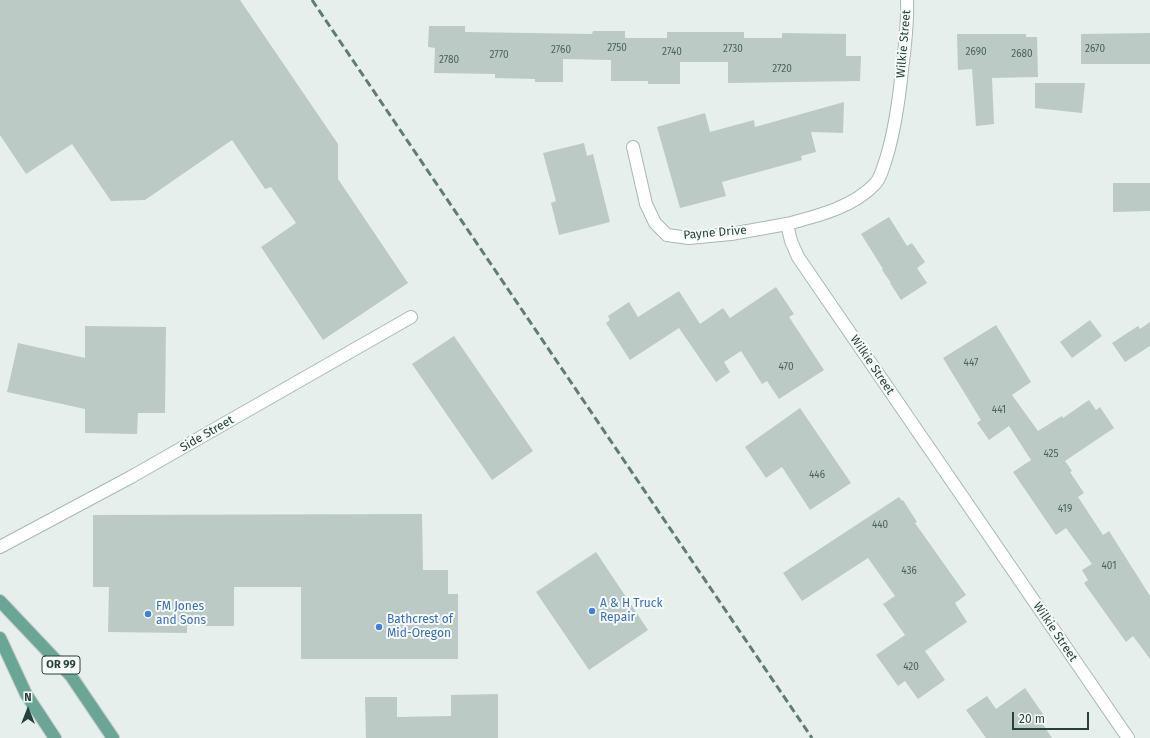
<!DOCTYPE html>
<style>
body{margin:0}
#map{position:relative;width:1150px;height:738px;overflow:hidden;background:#e6efeb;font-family:"Fira Sans",sans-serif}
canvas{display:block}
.north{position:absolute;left:8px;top:690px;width:40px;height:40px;-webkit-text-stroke:3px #f7fbf9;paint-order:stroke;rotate:0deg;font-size:11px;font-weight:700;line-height:16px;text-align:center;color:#24423a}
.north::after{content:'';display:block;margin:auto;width:14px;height:18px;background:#24423a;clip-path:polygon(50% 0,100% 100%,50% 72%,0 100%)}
.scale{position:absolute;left:1012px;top:712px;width:77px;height:18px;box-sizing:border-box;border:2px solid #24423a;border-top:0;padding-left:5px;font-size:12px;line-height:14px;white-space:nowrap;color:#24423a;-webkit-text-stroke:3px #f7fbf9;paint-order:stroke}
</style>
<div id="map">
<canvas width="1150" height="738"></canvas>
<div class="north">N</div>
<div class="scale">20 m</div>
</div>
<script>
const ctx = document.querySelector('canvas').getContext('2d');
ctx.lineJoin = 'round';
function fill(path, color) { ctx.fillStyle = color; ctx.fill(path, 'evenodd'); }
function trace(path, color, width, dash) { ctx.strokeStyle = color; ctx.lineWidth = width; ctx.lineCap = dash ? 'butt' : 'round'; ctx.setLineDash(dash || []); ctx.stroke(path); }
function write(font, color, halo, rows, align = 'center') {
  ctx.font = font + ' "Fira Sans",sans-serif'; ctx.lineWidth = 4; ctx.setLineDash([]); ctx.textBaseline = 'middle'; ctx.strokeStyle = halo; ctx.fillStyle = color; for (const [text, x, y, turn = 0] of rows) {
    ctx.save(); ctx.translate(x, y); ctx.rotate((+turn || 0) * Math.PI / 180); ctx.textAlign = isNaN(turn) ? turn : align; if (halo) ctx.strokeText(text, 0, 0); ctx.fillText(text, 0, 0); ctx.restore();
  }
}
fill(new Path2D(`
 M0,0H240L338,144V179L408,283L323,340L261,247L296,223L271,187L265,189L232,140L145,200L111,201L72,144L26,174L0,135Z
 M429,26H465V32L592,34L593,31H625V38H667V32H744V38H782V33L846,34V56H861L860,81L728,83V62H680V84H648V81H611V60L563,59V82H535V79L495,78V74L434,73L435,48L428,47Z
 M1150,33V64H1081V34Z
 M957,34H1026V37H1037L1038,77L992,78L994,124L976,126L972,69L958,70Z
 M1035,83H1085L1082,113L1035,108Z
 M844,102L843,133L811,132L816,152L801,156L802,160L722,182L726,196L680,208L657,127L705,113L710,132L754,120L755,127Z
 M584,143L587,156L593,154L610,222L559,235L551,203L556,201L543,153Z
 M1113,183H1150V211L1113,212Z
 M889,217L907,246L912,243L925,262L917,268L927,283L901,300L890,283H891L882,270L883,269L861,234Z
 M776,287L794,314L789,317L824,370L779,399L767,381L762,384L741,351L724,362L730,372L716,382L679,328L630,360L606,323L610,320L608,316L629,302L638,317L679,291L700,324L723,308L730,318Z
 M1090,320L1102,336L1072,358L1060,342Z
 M1150,322V346L1125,362L1112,343L1138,326L1140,329Z
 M996,325L1031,382L1012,395L1038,431L1062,416L1063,418L1089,400L1096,410L1100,407L1114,428L1065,461L1072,471L1070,472L1084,493L1078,497L1103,535L1109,531L1150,596V659L1133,636L1126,642L1084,583L1088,580L1082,570L1092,564L1066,528L1056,535L1013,472L1031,460L1009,426L989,440L977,423L981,420L943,358Z
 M85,326L166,327L165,413H138L137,434L85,433V409L7,392L18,343L85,358Z
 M454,336L533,451L492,480L412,364Z
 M800,408L851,483L810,510L782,467L766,478L745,447Z
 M899,497L902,501L903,500L917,522L915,523L966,595L955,603L967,622L925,651L945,680L918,699L905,681L898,686L876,655L905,635L883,604L895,596L868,558L802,601L783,573Z
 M422,514L423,570H448V594H458V659H301V587H234V626H187V633L108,632L109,587H93V515Z
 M596,552L648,630L589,670L536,592Z
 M1025,688L1045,717L1040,720L1052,738H986L966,710L987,696L996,709Z
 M498,694V738H366L365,697H397V717L451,716V695Z`), '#bbcac4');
const minor = new Path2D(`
 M907,0C908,23 905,47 902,70C899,100 895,130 886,159C883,167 881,178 875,184C852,208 817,216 787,224L791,241L798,257L1128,738
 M633,147L646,204L655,223L667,235L689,238L731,234L787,224
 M0,547L131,477L411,317`);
const primary = new Path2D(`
 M0,601L71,676L113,738
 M0,638L26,694L55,738`);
trace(minor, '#a8b8b2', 14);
trace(primary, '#c2cac8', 14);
trace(minor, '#fff', 12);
trace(primary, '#6aa596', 12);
trace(new Path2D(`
 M312,0L812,738`), '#5f7d75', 3, [8, 4]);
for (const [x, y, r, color] of [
 [592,611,4,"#3f7fe0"],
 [148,614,4,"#3f7fe0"],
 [379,627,4,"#3f7fe0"]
]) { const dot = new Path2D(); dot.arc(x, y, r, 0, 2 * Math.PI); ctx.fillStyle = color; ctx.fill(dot); trace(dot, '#f7fbf9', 1.5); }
write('10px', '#4a645c', null, [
 ["2750",617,48],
 ["2730",733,49],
 ["2670",1095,49],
 ["2760",561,50],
 ["2740",672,52],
 ["2690",976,52],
 ["2680",1022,54],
 ["2770",499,55],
 ["2780",449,60],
 ["2720",782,69],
 ["447",971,363],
 ["470",786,367],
 ["441",999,410],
 ["425",1051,454],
 ["446",817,475],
 ["419",1065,509],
 ["440",880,525],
 ["401",1109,566],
 ["436",909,571],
 ["420",911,667]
]);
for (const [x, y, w] of [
 [61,665,38]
]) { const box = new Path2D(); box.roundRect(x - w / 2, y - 9, w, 18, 3); ctx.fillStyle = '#f7fbf9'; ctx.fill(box); trace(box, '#24423a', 1); }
write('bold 11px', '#24423a', null, [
 ["OR 99",61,665]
]);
write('12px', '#24423a', '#f7fbf9', [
 ["Wilkie Street",904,44,-85],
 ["Payne Drive",715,233,-5],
 ["Wilkie Street",872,365,56],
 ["Side Street",207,434,-30],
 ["Wilkie Street",1055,632,56]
]);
write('12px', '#366cbe', '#f7fbf9', [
 ["A & H Truck",600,604],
 ["Repair",600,618],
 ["FM Jones",156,607],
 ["and Sons",156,621],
 ["Bathcrest of",387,620],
 ["Mid-Oregon",387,634]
], 'left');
</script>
